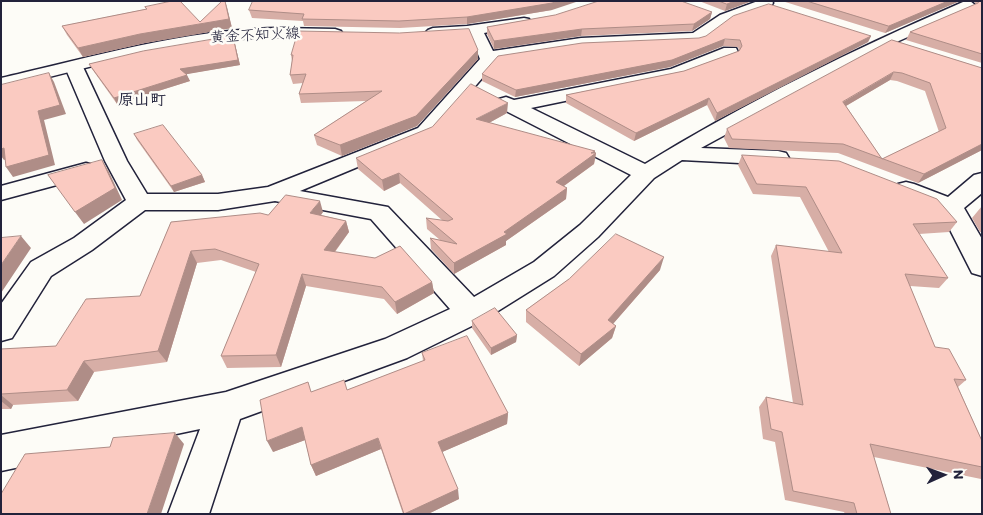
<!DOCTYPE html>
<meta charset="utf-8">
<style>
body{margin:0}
#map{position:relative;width:983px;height:515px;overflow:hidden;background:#fdfcf7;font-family:Itim,sans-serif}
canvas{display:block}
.frame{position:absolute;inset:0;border:2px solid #22223b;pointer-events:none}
.north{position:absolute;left:918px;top:450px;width:50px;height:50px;-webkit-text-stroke:4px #fdfcf7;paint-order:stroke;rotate:88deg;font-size:14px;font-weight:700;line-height:20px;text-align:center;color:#22223b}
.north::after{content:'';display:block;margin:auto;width:18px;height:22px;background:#22223b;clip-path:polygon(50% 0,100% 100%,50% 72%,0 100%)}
</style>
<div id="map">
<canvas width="983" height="515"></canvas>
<div class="frame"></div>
<div class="north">N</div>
</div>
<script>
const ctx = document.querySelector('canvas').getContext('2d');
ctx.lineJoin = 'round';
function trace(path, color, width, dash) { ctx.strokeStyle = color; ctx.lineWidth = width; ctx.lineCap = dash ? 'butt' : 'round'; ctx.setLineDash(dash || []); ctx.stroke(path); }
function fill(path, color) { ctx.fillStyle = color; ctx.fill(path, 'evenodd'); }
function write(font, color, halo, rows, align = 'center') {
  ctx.font = font + ' Itim,"Klee One",sans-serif'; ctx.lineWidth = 5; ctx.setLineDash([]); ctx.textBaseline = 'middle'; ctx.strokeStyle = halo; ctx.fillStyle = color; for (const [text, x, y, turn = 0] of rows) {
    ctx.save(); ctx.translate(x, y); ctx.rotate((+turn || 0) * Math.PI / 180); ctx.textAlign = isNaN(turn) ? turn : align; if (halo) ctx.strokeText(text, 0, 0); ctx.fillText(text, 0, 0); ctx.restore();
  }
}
const street = new Path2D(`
 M758,1H772L773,3L771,6L730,21L703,41L697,43L581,48L497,61L432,136L300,191L388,207L474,297L534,262L580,225L631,175L504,110L496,103L499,99L506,97L514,100L671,69L724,48H736L738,52L736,56L681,77L531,108L645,164C746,102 854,49 963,2L970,1L975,5L973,8L892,44L701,148L778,151L786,153L789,158L786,163L778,165L682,160L654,178L598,237L554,276L482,321L407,358L240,419L209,514H168L200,429L1,471V435L226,392L385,339L450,309L371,219L275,201L218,210H145L92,250L51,276L12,338L1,341V304L31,262L74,238L126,200L105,161L65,67L68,63L74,62L80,63L83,67L127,161L147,194H218L268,187L418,128L480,59L468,30L471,27H481L493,51L581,38L693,33L720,15Z
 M86,163L94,165L97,170L94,175L1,200V186Z
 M982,173V193L964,208L982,239V276L972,273L941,212L898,194L894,189L898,184L906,182L914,184L948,197L974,175Z`);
const secondary = new Path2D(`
 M524,18L529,19L531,22L529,25L467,36L433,38L428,36L425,33L428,30L433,28L467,26Z
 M280,28L335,29L341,31L343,34L341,37L335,39C303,38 271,36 240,39C159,46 80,70 1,89V78C93,57 185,29 280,28Z`);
trace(street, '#22223b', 3);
trace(secondary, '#22223b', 3);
fill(street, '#fdfcf7');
fill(secondary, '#fdfcf7');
fill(new Path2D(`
 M225,1L232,28L145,43L83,57L67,35L62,26L146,9L145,7L200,22Z
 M699,1H752L725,11Z
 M782,1H960L885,33Z
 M974,1H982V63L906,40L910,32L976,4Z
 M249,10H552L467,24L400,28L304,26L303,21L252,18Z
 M712,12L710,19L692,31L581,36L494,49L487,34V27L555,15Z
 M233,36L240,65L186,74L190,81L117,104L92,69L89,64Z
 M871,36L868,42L715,121L707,105L634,141L566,103V95L684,71L739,51L738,47L723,46L670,67L515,97L482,81V74L582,43Z
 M892,40L982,68V150L918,183L838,153L729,148L724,138L727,129ZM890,80L897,81L925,91L939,132L882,159L846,106Z
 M291,55L478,59L417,126L342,156L317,145L314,135L366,101L301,103L299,94L303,83L293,84L290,75L292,61Z
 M507,113L489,123L596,153L594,164L564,186L567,188L566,199L506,241V245L454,274L431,249L430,238L440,240L427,229L426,218L443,221L400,183L384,191L358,169L356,158Z
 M134,134L202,175L205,182L174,192L137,140Z
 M742,155L957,222L949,232L919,234L948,278L939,288L910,286L935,347L966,380L958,387L982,441V478L981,479L874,457L891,514H845L844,512L785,500L775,442L763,439L759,407L766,397L793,403L771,256L776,245L829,252L800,197L753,194L738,165Z
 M982,206V232H980L972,218Z
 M323,212L321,215L346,221L349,232L335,252L432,282L434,293L397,314L384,299L306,286L281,367L227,368L221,356L256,272L221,260L197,263L167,362L94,372L78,401L13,405L11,409H1V349L56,346L140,296L171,222Z
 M660,270L613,324L616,326L612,338L579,366L526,322V310L569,279Z
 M472,321L517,335L516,342L491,355L472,328Z
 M422,353L508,413L507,424L442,452L459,499L428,514H403L381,449L316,476L311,465L305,440L273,452L312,392L347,390L423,361Z`), '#d7aea6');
fill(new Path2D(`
 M225,1L227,7L232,28L145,43L83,57L78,48L140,34L229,19Z
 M558,1H579L552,10L467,24V17Z
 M735,1H752L725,11L727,4Z
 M948,1H960L885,33L889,26Z
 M712,12L710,19L692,31L694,24Z
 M582,29L581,36L494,49V41Z
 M233,36L240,65L182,75L180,69Z
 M871,36L868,42L715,121L717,113Z
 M725,39L723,46L670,67L515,97L516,90Z
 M478,50V59L417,126L342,156L340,145Z
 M894,72L890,80L839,110L843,102Z
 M49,73L54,82L66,114L44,120L55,165L13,177L6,167Z
 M187,75L190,81L117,104L114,98Z
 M709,98L707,105L634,141L636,133Z
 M508,103L507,113L476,130V119Z
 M982,144V150L918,183L924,174Z
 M4,148L11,158L4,160L1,156V149Z
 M595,151V154L596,153L594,164L554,193L556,182L591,153Z
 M102,160L109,172L122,200L84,224L75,212Z
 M399,173L400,183L384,191L382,180Z
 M202,175L205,182L174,192L171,186Z
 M567,188L566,199L506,241V245L454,274V263L504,232Z
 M320,201L323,212L314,225L310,213Z
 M346,221L349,232L327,262L324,250Z
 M21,236L31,248L1,293V265Z
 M191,251L197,263L167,362L158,351Z
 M664,257L660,270L605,333L608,320Z
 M302,274L306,286L281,367L276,355Z
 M432,282L434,293L397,314L395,302Z
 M616,326L612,338L579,366L581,354Z
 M517,335L516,342L491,355V348Z
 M84,361L94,372L78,401L67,390Z
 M1,395L13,405L11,409L1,401Z
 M508,413L507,424L440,453L438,442Z
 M302,427L308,439L273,452L267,441Z
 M175,433L184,444L161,514H147Z
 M378,438L381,449L316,476L311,465Z
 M458,489L459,499L428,514H404Z`), '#af8d87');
const building = new Path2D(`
 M172,1H180L200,22L222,1H225L229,19L140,34L78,48L62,26L147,9L145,7Z
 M253,1H558L552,3L467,17L399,21L302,19L304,14L249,10Z
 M599,1H681L712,12L694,24L582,29L494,41L487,27L555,15Z
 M719,1H735L727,4Z
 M807,1H948L889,26Z
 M979,1H982V54L910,32L978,3Z
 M769,4L871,36L717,113L709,98L636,133L566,95L684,71L739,51L742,46L740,40L725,39L672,60L516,90L482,74L498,56L582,43L699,38L706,36L733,16Z
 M469,29L478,50L416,116L340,145L314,135L382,91L299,94L306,74L290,75L293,55H291L298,31L399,33Z
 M233,36L238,60L180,69L187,75L114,98L89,64L143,51Z
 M892,40L982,68V144L924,174L843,144L732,139L727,129ZM894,72L902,73L930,83L946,128L882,159L843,102Z
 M49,73L60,105L38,111L49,155L6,167L4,148L1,149V85Z
 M471,84L508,103L476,119L595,151L591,153H596L556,182L567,188L504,232L507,234L454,263L430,238L457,244L426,218L448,221L453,219L399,173L382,180L356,158L432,127Z
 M163,125L202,175L171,186L134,134Z
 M742,155L839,161L937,199L957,222L913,224L948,278L905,274L935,347L949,349L966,380L954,379L982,441V467L870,444L891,514H857L854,503L793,491L782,432L771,429L766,397L803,405L776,245L842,253L806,187L757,184Z
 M102,160L115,188L75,212L48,175Z
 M286,195L320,201L310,213L346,221L324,250L375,258L400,246L432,282L395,302L382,287L302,274L276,355L221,356L259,264L215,249L191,251L158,351L84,361L67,390L1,394V349L56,346L86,299L140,296L171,222L260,213L268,215Z
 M616,234L664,257L608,320L616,326L581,354L526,310L569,279Z
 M21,236L1,265V238Z
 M495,308L517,335L491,348L472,321Z
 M467,336L508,413L438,442L458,489L404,514L378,438L311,465L302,427L267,441L260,400L308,382L311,392L344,380L347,390L425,360L422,353Z
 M175,433L147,514H1V494L25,454L110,447L113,438Z`);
fill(building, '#facac1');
trace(building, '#af8d87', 1);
write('15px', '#22223b', '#fdfcf7', [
 ["黄金不知火線",255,36,-3]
]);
write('bold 16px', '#22223b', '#fdfcf7', [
 ["原山町",142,101]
]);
</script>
